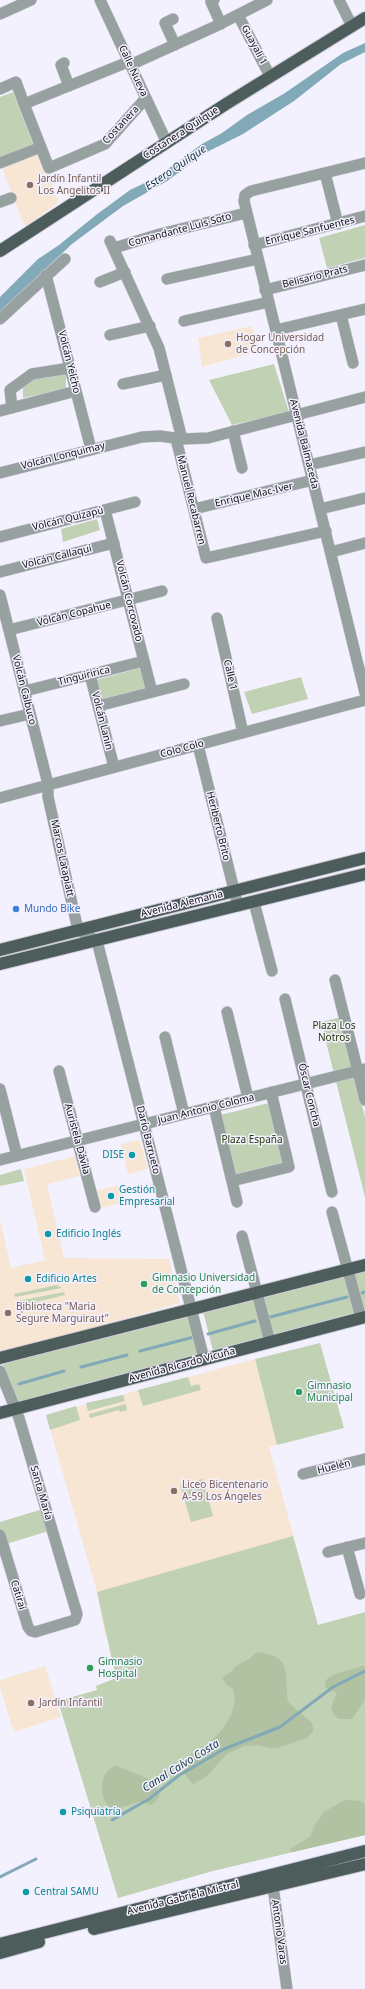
<!DOCTYPE html>
<meta charset="utf-8">
<style>
body{margin:0}
canvas{display:block;background:#f4f1ff}
</style>
<canvas width="365" height="1989"></canvas>
<script>
const ctx = document.querySelector('canvas').getContext('2d');
ctx.lineJoin = 'round';
function fill(path, color) { ctx.fillStyle = color; ctx.fill(path, 'evenodd'); }
function trace(path, color, width, dash) { ctx.strokeStyle = color; ctx.lineWidth = width; ctx.lineCap = dash ? 'butt' : 'round'; ctx.setLineDash(dash || []); ctx.stroke(path); }
function write(font, color, halo, rows, align = 'center') {
  ctx.font = font + ' "Noto Sans",sans-serif'; ctx.lineWidth = 3; ctx.setLineDash([]); ctx.textBaseline = 'middle'; ctx.strokeStyle = halo; ctx.fillStyle = color; for (const [text, x, y, turn = 0] of rows) {
    ctx.save(); ctx.translate(x, y); ctx.rotate((+turn || 0) * Math.PI / 180); ctx.textAlign = isNaN(turn) ? turn : align; if (halo) ctx.strokeText(text, 0, 0); ctx.fillText(text, 0, 0); ctx.restore();
  }
}
fill(new Path2D(`
 M40,153L59,202L25,227L2,168Z
 M252,326L259,351L202,367L198,338Z
 M140,1140L148,1169L128,1174L121,1144Z
 M75,1156L80,1176L47,1184L64,1258L169,1259L180,1303L0,1354V1219L11,1268L45,1260L24,1169Z
 M121,1185L125,1202L102,1208L97,1190Z
 M255,1359L277,1445L269,1447L318,1625L105,1635L97,1592L46,1415Z
 M45,1666L61,1717L14,1732L0,1688V1680Z`), '#f7e6d4');
fill(new Path2D(`
 M13,92L33,144L0,157V97Z
 M365,225V258L327,268L319,238Z
 M274,364L289,412L232,425L209,380Z
 M66,373V389L23,398V387L35,376Z
 M97,519L100,530L63,542L61,529Z
 M140,668L147,688L101,700L96,680Z
 M301,677L308,699L252,714L244,692Z
 M78,937V940L0,959V956Z
 M341,1017L365,1117V1197L321,1022Z
 M269,1103L285,1162L282,1165L234,1175L220,1115Z
 M21,1169L24,1181L0,1186V1175Z
 M365,1269V1316L214,1355L203,1311Z
 M57,1285L62,1288L15,1297L14,1294Z
 M64,1292L65,1295L36,1302L21,1314L18,1301Z
 M190,1314L201,1359L19,1407L1,1360Z
 M320,1343L344,1428L277,1445L255,1359Z
 M188,1377L191,1386L199,1384L201,1390L143,1406L138,1390Z
 M123,1395L125,1401L88,1411L86,1403Z
 M126,1404L127,1410L120,1412L119,1410L90,1418L89,1414Z
 M76,1406L80,1420L50,1430L46,1415Z
 M203,1479L213,1516L191,1522L180,1485Z
 M46,1508L52,1530L3,1545L0,1535V1522Z
 M293,1536L318,1625L365,1612V1835L213,1871L118,1898L58,1701L97,1690L96,1686L116,1678L97,1592Z`), '#c1d1b4');
fill(new Path2D(`
 M257,1652C294,1656 284,1674 288,1702L311,1722L314,1730L307,1738L277,1748H268L259,1745L244,1746L227,1754L206,1777L193,1784C169,1758 196,1754 211,1741C226,1728 239,1708 233,1689L227,1685L222,1677L230,1673L236,1666L249,1659Z
 M361,1666H365V1700L352,1719H339L334,1715L331,1707L337,1693L326,1688L325,1681C334,1671 348,1672 361,1666Z
 M115,1765L144,1777L156,1784L160,1796L152,1805L139,1802L116,1809L109,1808C99,1793 98,1776 115,1765Z
 M345,1800L361,1801L365,1805V1835L293,1852L290,1849L310,1837L315,1825L324,1812Z`), '#b1c2a3');
fill(new Path2D(`
 M365,43V52L341,64L294,101L243,134L207,152L167,181L123,206L72,244L0,312V297L38,259L59,245L96,215L130,190L157,177L202,144L222,133L247,115L285,93L343,53Z`), '#82a9b7');
trace(new Path2D(`
 M362,1293L365,1292
 M270,1317L347,1297
 M208,1334L255,1321
 M140,1351L194,1337
 M81,1367L127,1355
 M19,1384L64,1371
 M112,1820L149,1799L178,1776L224,1749L280,1727L333,1687L365,1671
 M0,1877L36,1859`), '#82a9b7', 3);
const minor = new Path2D(`
 M100,0L167,143
 M214,0L211,2L221,24
 M339,0L352,26
 M0,14L31,0
 M238,15L270,76
 M173,19L165,23L175,45
 M64,63L61,65L69,86
 M130,65L214,27L267,0
 M0,89L16,82L24,104L128,62
 M24,104L49,168L105,144L146,98
 M0,163L41,147
 M365,163L251,191L245,195L244,201L365,693
 M325,173L338,224
 M0,202L11,198
 M110,241L159,348L182,439
 M254,245L365,216
 M114,248L160,234L246,213
 M46,275L91,449
 M167,279L258,259
 M100,282L125,272
 M265,290L365,265
 M341,315L353,363
 M0,319L65,259
 M184,321L269,302
 M276,330L365,309
 M110,335L150,326
 M123,384L166,375
 M12,408L10,390L32,374L70,368
 M0,411L76,391
 M233,431L242,468
 M176,439L206,558L326,531
 M309,465L365,452
 M0,473L142,437L160,436L182,439L208,438L365,397
 M194,509L313,480
 M320,509L365,498
 M105,510L152,692
 M0,537L135,502
 M331,552L365,543
 M0,572L114,543
 M0,595L48,784V797L78,930L97,941L204,1359
 M217,618L243,733
 M9,630L162,591
 M90,675L114,767
 M25,691L144,661
 M98,706L184,684
 M0,721L30,714
 M198,745L238,906
 M0,798L365,700
 M254,902L272,971
 M335,980L365,1100
 M285,999L332,1192
 M227,1012L248,1098
 M165,1037L184,1114
 M59,1071L95,1207
 M0,1089L17,1156
 M214,1107L237,1202
 M0,1160L365,1069
 M232,1181L289,1167L271,1092
 M332,1212L361,1318
 M242,1236L270,1342
 M0,1371L19,1418L77,1614L75,1620L35,1632L31,1631L28,1627L0,1535
 M303,1474L365,1459
 M347,1547L360,1594
 M328,1552L365,1543
 M272,1879L287,1989`);
const major = new Path2D(`
 M0,251L226,104L365,18
 M0,950L365,858
 M0,964L365,874
 M0,1358L365,1265
 M0,1413L365,1317
 M94,1929L365,1864
 M0,1944L365,1851
 M0,1953L39,1942`);
trace(minor, '#d0cdda', 12);
trace(major, '#d0cdda', 14);
trace(minor, '#97a19f', 11);
trace(major, '#4d5d5b', 12);
for (const [x, y, r, color] of [
 [30,185,4,"#8d6e63"],
 [228,344,4,"#8d6e63"],
 [16,909,4,"#3f7fe0"],
 [132,1155,4,"#0f9aa8"],
 [111,1196,4,"#0f9aa8"],
 [48,1234,4,"#0f9aa8"],
 [28,1279,4,"#0f9aa8"],
 [144,1284,4,"#2e9e5b"],
 [8,1313,4,"#8d6e63"],
 [299,1392,4,"#2e9e5b"],
 [174,1491,4,"#8d6e63"],
 [90,1668,4,"#2e9e5b"],
 [31,1703,4,"#8d6e63"],
 [63,1812,4,"#0f9aa8"],
 [26,1892,4,"#0f9aa8"]
]) { const dot = new Path2D(); dot.arc(x, y, r, 0, 2 * Math.PI); ctx.fillStyle = color; ctx.fill(dot); trace(dot, '#f4f1ff', 1.5); }
write('10px', '#100f15', '#f4f1ff', [
 ["Guayalí 1",254,45,62],
 ["Calle Nueva",133,71,65],
 ["Costanera",121,125,-47],
 ["Costanera Quilque",181,133,-33],
 ["Comandante Luis Soto",180,230,-15],
 ["Enrique Sanfuentes",310,231,-14],
 ["Belisario Prats",315,277,-14],
 ["Volcán Yelcho",69,362,76],
 ["Avenida Balmaceda",304,444,76],
 ["Volcán Lonquimay",63,456,-14],
 ["Enrique Mac-Iver",254,495,-13],
 ["Manuel Recabarren",191,500,76],
 ["Volcán Quizapú",68,519,-14],
 ["Volcán Callaqui",57,557,-14],
 ["Volcán Corcovado",129,601,76],
 ["Volcán Copahue",74,614,-14],
 ["Calle 1",230,675,77],
 ["Tinguiririca",84,676,-14],
 ["Volcán Calbuco",24,690,76],
 ["Volcán Lanin",102,721,76],
 ["Colo Colo",182,749,-15],
 ["Heriberto Brito",218,826,76],
 ["Marcos Latapiatt",62,858,78],
 ["Avenida Alemania",182,904,-14],
 ["Óscar Concha",309,1095,76],
 ["Juan Antonio Coloma",206,1109,-14],
 ["Auristela Dávila",77,1139,75],
 ["Darío Barrueto",148,1140,76],
 ["Avenida Ricardo Vicuña",182,1365,-15],
 ["Huelén",334,1467,-14],
 ["Santa María",41,1493,74],
 ["Catirai",18,1595,73],
 ["Avenida Gabriela Mistral",183,1898,-14],
 ["Antonio Varas",279,1932,82]
]);
write('10px', '#785e54', '#f4f1ff', [
 ["Jardín Infantil",38,179],
 ["Los Angelitos II",38,191],
 ["Hogar Universidad",236,338],
 ["de Concepción",236,350],
 ["Biblioteca \"Maria",16,1307],
 ["Segure Marguiraut\"",16,1319],
 ["Liceo Bicentenario",182,1485],
 ["A-59 Los Ángeles",182,1497],
 ["Jardin Infantil",39,1703]
], 'left');
write('10px', '#366cbe', '#f4f1ff', [
 ["Mundo Bike",24,909]
], 'left');
write('10px', '#253a08', '#f4f1ff', [
 ["Plaza Los",334,1026],
 ["Notros",334,1038],
 ["Plaza España",252,1140]
]);
write('10px', '#0d838f', '#f4f1ff', [
 ["DISE",124,1155,"right"],
 ["Gestión",119,1190],
 ["Empresarial",119,1202],
 ["Edificio Inglés",56,1234],
 ["Edificio Artes",36,1279],
 ["Psiquiatría",71,1812],
 ["Central SAMU",34,1892]
], 'left');
write('10px', '#27864d', '#f4f1ff', [
 ["Gimnasio Universidad",152,1278],
 ["de Concepción",152,1290],
 ["Gimnasio",307,1386],
 ["Municipal",307,1398],
 ["Gimnasio",98,1662],
 ["Hospital",98,1674]
], 'left');
write('italic 11px', '#123742', '#f4f1ff', [
 ["Estero Quilque",176,168,-34],
 ["Canal Calvo Costa",181,1766,-32]
]);
</script>
